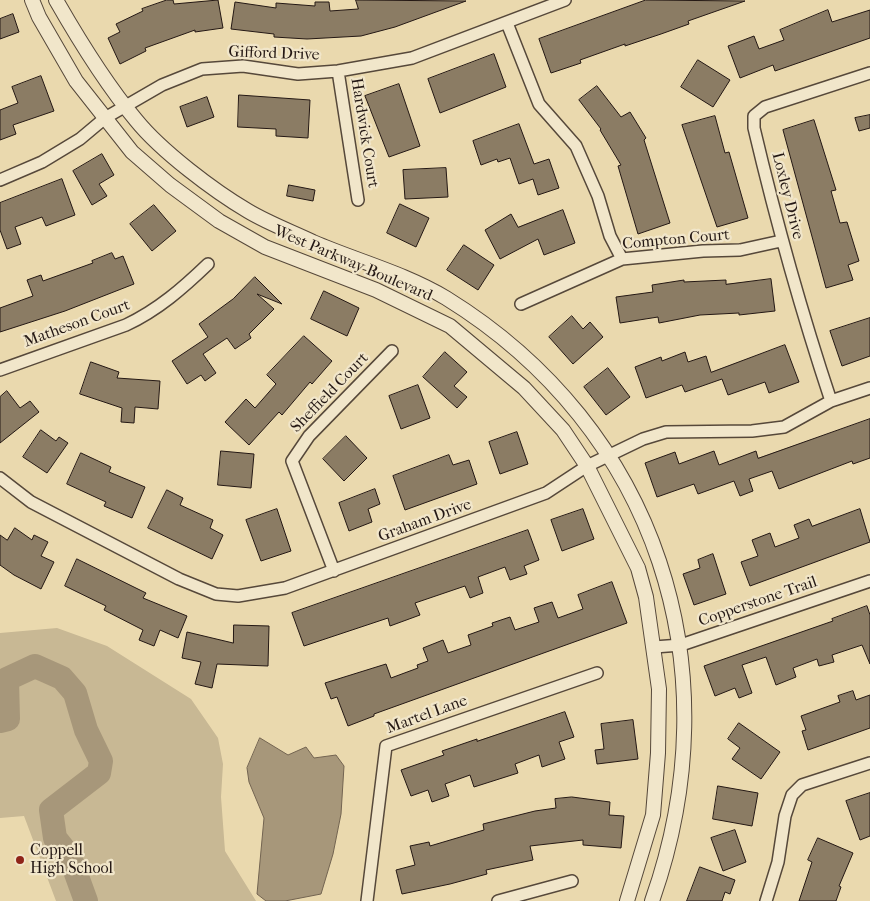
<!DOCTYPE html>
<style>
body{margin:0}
canvas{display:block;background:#ead9ae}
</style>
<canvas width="870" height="901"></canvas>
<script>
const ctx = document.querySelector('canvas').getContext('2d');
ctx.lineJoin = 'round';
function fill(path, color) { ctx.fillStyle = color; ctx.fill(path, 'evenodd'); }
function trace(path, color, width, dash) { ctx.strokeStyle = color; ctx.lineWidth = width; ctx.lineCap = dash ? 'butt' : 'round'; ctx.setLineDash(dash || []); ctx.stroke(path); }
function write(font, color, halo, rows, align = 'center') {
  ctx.font = font + ' "IM FELL French Canon",serif'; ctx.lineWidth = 4.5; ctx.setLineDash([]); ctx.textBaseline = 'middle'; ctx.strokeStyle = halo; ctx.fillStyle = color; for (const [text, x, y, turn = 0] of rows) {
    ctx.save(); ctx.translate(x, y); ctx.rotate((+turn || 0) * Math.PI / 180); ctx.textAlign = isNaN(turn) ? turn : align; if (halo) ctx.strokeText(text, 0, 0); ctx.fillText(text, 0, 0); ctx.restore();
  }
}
fill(new Path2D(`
 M57,628L107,646L191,699L218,738L223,764L221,797L225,851L256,901H56L24,816L0,818V633Z`), '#c8b894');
const water = new Path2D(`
 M260,738L288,755L306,747L314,758L336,755L344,766L341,814L333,854L321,894L285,901H266L257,894L264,818L249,782L247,768Z`);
fill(water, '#a7977a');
trace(water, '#736451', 1);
trace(new Path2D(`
 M0,721L8,719L7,679L35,666L62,678L75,693L86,730L101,761L99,773L51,810L55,838L70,857L86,901`), '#a7977a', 24);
const building = new Path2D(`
 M167,0H173L174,4L218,0L223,28L195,32V30L145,48L146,51L120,64L108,38L120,32L116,24L143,11L142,9Z
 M356,0L466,1L395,27L361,36L307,39L274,37V34L231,29L235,2L276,8V3L315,6V2H329L330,11L358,9Z
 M646,0L745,1L688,21L689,24L661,34L625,46V44L580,60L581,63L551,73L539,39Z
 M828,10L832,22L870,10V38L775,71L773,65L740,78L728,46L754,36L759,49L784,40L780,30Z
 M13,14L19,32L0,39V19Z
 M494,54L506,87L440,113L428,79Z
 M698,60L730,80L713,107L681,87Z
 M41,76L54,111L13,125L16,134L0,140V110L18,103L12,87Z
 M399,84L420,146L389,157L365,96Z
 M597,86L621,117L630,112L646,138L644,140L670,223L638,234L618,166L621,165L600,130L601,129L579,100Z
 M239,95L310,100L308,138L276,136V129L238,127Z
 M207,97L214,117L187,127L180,107Z
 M870,115V128L859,131L855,118Z
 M715,116L725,153L729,152L748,218L717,227L682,125Z
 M814,120L836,190L831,191L840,223L847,222L859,261L848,265L853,280L826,288L783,130Z
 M519,124L534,164L549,159L559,188L538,195L533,179L519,184L510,158L498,162L497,159L481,165L473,141Z
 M102,154L114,175L99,184L107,196L92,205L73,171Z
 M446,168L448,197L405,199L403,170Z
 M62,179L75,215L46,226L42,217L15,227L21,244L7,249L0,230V203Z
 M289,185L315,190L313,201L287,196Z
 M400,204L429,218L416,247L387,233Z
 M154,205L176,231L152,251L130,224Z
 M563,210L575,243L544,255L538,239L500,259L485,230L511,214L518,227Z
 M464,245L494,265L478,290L447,270Z
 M112,253L115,259L123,256L134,284L65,311L0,332V308L33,296L27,280L41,275L43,281L93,263L92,261Z
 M255,277L282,304L257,294L274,309L249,334L251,338L235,349L227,338L203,354L216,373L205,381L201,375L187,384L172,361L208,337L199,324L233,299Z
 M771,279L775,311L739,315V313L700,315L659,323L658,317L620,323L616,297L653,292L652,285L684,280V282L726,280V284Z
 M324,291L359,308L347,336L311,319Z
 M572,316L583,329L590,322L603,337L573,364L549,337Z
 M870,318V356L842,366L830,331Z
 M304,336L332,361L312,384L310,382L282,415L279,412L249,445L225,422L246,399L255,408L276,384L267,375Z
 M785,345L799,382L769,393L765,382L728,395L722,379L685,392L682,385L646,398L635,367L661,357L662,361L685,352L688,362L706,356L711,372Z
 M445,352L467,372L454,386L467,397L457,408L423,377Z
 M91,362L119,372L117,378L160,381L158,409L135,407L134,423L121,422L122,408L80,394Z
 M608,368L630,397L606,415L584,387Z
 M418,385L430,418L401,429L389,396Z
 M7,391L20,408L30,401L39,412L0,443V397Z
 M870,419V458L853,464L852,461L779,489L772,471L749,479L753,491L740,496L734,481L698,494L694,484L657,497L645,463L675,452L679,464L714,451L719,465L756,451L758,458Z
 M41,430L56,441L59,437L68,443L47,473L23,457Z
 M517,432L528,464L500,474L489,442Z
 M346,436L367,458L344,481L323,459Z
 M221,451L254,454L251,488L218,485Z
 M81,453L111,467L109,472L145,487L132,518L104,506L106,502L67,484Z
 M449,455L453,465L469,460L477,484L405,510L393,476Z
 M375,489L380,504L368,509L372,522L349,531L339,503Z
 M167,490L183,498L180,505L213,520L210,528L223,535L212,559L148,528Z
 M277,509L291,551L261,561L246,520Z
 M583,509L594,539L562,551L551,520Z
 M860,509L870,542L750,586L741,562L758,556L752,540L770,533L775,547L799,538L794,525L809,519L812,526Z
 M15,528L32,540L34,535L48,542L41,556L54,562L41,589L14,575L0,565V535L7,540Z
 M528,530L539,560L524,566L527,574L510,580L505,567L478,577L483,593L470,598L465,586L415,603L420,615L390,626L388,618L304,646L292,613Z
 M713,554L726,594L694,605L683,574L700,568L698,560Z
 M77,559L146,593L143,598L187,616L178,638L160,630L154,646L139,640L143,630L104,610L106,606L65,586Z
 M612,582L627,623L374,714V716L348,726L337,697L331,699L325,683L386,664L391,678L418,668L417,665L428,661L423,648L443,640L448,653L471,645L468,635L493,626L492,623L510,617L515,630L539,622L534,608L552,602L558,618L583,609L578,595Z
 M867,606L870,615V664L862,645L832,655L834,662L819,666L817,659L793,668L796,677L776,685L766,657L742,665L752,693L739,698L735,688L715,696L704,666L833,621L832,619Z
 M234,625L269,626L268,666L217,664L212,688L195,684L201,662L182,658L187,632L233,643Z
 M853,691L856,700L870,695V728L808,750L802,731L806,730L801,716L840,702L838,696Z
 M565,712L574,737L559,742L565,759L542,767L539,755L515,764L518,773L474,787L470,775L445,784L449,796L432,802L428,790L411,796L401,770L444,755L442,751L477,739V741Z
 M633,720L638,759L597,764L595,750L604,749L601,724Z
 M739,723L780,752L761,779L732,759L740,748L728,739Z
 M718,786L758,793L752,826L713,819Z
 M870,793V836L860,840L846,801Z
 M572,797L610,802L609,815L624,816L621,848L583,845V840L530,846L533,860L486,870L487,874L450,884L402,894L396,870L415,865L410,846L429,842L430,846L484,830L483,824L535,811L556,808L555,799Z
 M735,830L746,862L723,871L711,838Z
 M818,838L853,853L839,886L841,887L836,901H799L812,862L808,860Z
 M700,867L735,880L730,894L725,892L722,901H687Z`);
fill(building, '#8b7c64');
trace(building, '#241814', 1);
const minor = new Path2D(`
 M507,23L539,104L576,146L598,196L610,236L622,259
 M338,71L358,200
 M0,180L42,162L80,139L105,118L162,85L202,69L243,66L298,74L338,71L412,58L565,0
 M521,304L622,259L703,251L740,250L781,241
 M0,370L126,325C158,310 183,288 208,264
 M831,401C801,311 776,221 754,128V116L765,107L870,73
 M0,478L31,502L179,579L216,594L238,596L285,588L546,493L587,466L643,439L666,432L752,431L784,427L831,401L870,388
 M334,571L292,461L309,436L392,351
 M654,647L681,645L870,581
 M367,901L386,746L597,673
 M498,901L572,881
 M766,901L778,862L785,816L792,795L802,785L870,763`);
const tertiary = new Path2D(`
 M32,0L39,17L76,81L132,152L170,185L219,221L265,247L376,290L450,326L524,388L563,430L587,466L638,568L646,597L659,689L658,753L653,815L627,901
 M56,0C80,42 105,83 136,120C161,151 214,191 248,211C268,223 292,232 313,242C357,261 404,273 446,298C658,429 734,669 652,901`);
trace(minor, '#56483a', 14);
trace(tertiary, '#56483a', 16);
trace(minor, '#f1e6ca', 11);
trace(tertiary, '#f1e6ca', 14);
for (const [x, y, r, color] of [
 [20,860,5,"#8f2418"]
]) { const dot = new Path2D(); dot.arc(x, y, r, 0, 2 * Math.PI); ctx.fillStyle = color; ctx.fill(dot); trace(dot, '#f1e6ca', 2); }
write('16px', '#241814', '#f1e6ca', [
 ["Gifford Drive",274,54,2],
 ["Hardwick Court",364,133,81],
 ["Loxley Drive",787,196,76],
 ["Compton Court",676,240,-5],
 ["West Parkway Boulevard",353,264,23],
 ["Matheson Court",77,324,-20],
 ["Sheffield Court",330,393,-46],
 ["Graham Drive",425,521,-20],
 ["Copperstone Trail",758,602,-19],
 ["Martel Lane",427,715,-20]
]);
write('16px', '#241814', '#f1e6ca', [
 ["Coppell",30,851],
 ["High School",30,869]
], 'left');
</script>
